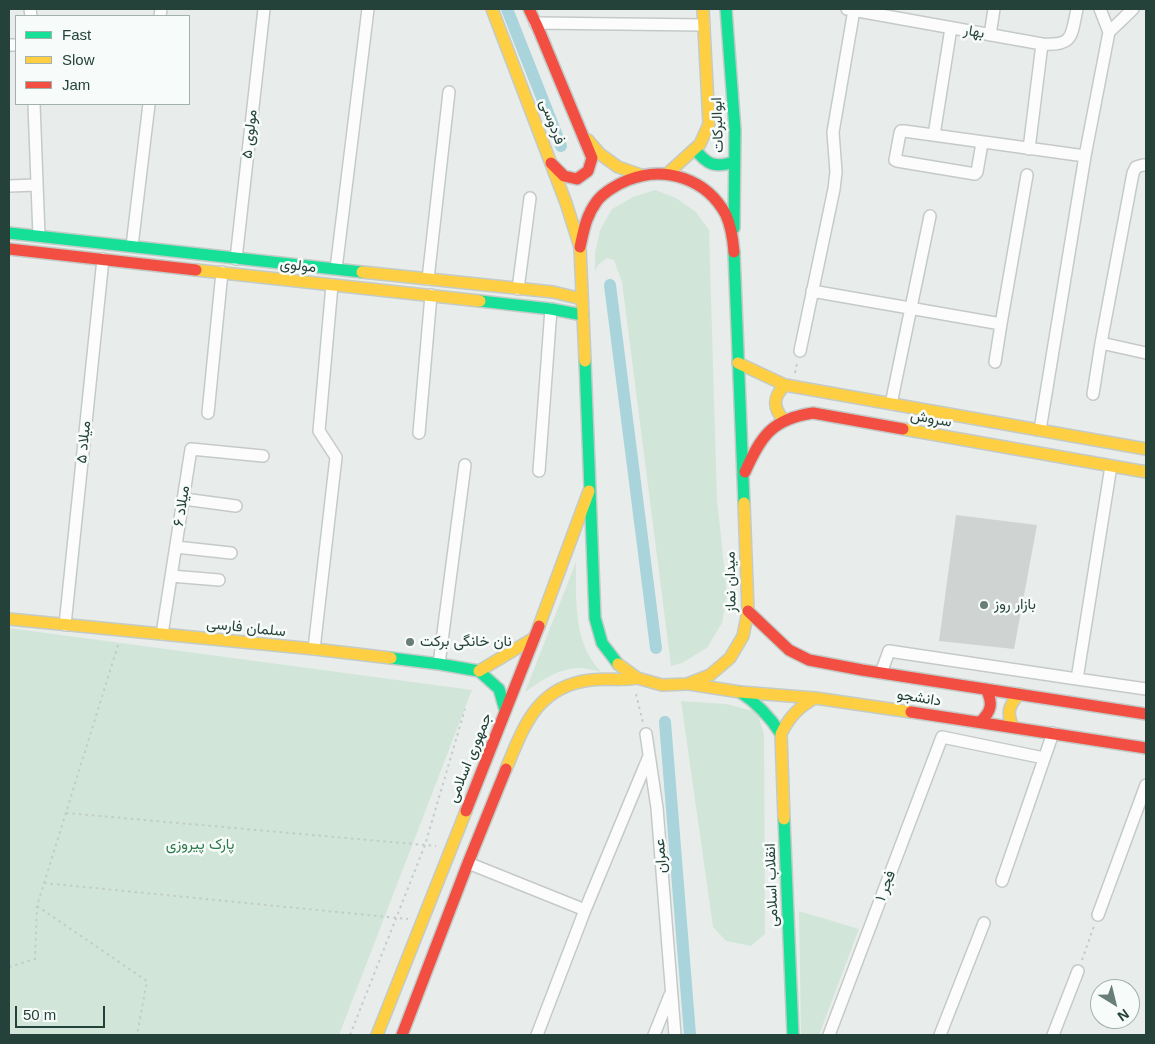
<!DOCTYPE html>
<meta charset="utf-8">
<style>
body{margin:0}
#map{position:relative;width:1155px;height:1044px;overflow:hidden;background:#e8edeb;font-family:Arial,sans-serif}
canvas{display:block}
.frame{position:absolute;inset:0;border:10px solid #24423a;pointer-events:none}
.legend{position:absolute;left:15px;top:15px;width:175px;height:90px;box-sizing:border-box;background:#f7fbf9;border:1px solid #a3b1ad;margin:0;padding:6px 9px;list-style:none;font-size:15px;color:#24423a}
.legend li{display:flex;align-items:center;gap:10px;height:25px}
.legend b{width:25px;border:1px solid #a3b1ad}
.north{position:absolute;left:1090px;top:979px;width:50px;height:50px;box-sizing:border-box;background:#f7fbf9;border:1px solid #a3b1ad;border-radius:50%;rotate:144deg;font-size:14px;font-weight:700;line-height:20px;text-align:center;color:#24423a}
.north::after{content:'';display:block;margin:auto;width:18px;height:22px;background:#697e78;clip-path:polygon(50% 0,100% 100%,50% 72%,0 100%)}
.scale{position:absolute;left:15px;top:1006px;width:90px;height:22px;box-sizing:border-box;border:2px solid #24423a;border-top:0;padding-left:6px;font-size:15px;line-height:18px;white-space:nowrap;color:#24423a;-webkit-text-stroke:4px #f7fbf9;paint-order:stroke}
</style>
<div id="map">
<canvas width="1155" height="1044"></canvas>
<div class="frame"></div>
<ul class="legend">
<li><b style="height:6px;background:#16e098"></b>Fast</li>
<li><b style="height:6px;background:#ffcf43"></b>Slow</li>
<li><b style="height:6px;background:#f24e42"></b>Jam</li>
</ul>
<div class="north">N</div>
<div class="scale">50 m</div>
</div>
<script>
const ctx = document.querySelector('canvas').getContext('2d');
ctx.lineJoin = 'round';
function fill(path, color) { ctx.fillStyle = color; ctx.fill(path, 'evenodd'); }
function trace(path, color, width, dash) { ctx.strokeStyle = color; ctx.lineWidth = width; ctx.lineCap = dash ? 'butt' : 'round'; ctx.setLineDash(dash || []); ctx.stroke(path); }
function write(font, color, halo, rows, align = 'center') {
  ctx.font = font + ' Arial,Vazirmatn,sans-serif'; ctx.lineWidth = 5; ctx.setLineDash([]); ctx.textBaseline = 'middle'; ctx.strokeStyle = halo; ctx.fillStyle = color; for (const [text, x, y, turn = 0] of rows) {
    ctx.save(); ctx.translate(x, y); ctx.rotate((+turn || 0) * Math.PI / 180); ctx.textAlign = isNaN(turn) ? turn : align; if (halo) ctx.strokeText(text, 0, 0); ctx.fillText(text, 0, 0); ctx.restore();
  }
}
fill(new Path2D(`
 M655,190L676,198L696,212L709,230L717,499L727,594L722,623L707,648L682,663L671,666L622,282L614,260L607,258L598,265L595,272V253L600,230L612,209L633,197Z
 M576,562C576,593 574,632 591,659C594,664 598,668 601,672C594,670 585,668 578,668C557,669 541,681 525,692Z
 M9,628L472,690L339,1035H9Z
 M681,701L726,704L757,712L764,734L765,934L751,946L726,941L713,927Z
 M799,911L859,929L819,1035H801Z`), '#d1e6d8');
trace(new Path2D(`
 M507,9L561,146
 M610,285L656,648
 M665,722L690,1035`), '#a9d4db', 12);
fill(new Path2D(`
 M956,515L1037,525L1014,649L939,641Z`), '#cfd4d2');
const street = new Path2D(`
 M30,9L31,16
 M847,9L1042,44C1074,46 1071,36 1077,9
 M160,16L161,9
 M535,23L704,25
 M1109,32L1133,9
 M990,35L994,9
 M9,45H16
 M34,104L39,236
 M934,135L951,28
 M982,143L977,172L975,174L897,161L895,160L900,133L901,131H904L1085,156
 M1029,149L1042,44
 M9,186L37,185
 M132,246L149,104
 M236,259L264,9
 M336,269L368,9
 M428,279L449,92
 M518,289L530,198
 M812,291L1001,324
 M1101,343L1146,353
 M800,351L834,189L836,172L833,132L854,10
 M995,362L1001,324L1027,175
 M1093,394L1101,343L1133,173L1136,167L1143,165H1146
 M891,404L930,216
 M208,413L222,272
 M1040,430L1085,156L1109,32L1100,9
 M419,433L431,295
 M1111,466L1077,679L1146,689
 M539,471L551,309
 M184,499L236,506
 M176,547L231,553
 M171,576L219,580
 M65,625L103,259
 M162,634L191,449L263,456
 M314,649L336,457L319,431L332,285
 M439,664L465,465
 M881,673L889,651L1077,679
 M646,734L657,808L675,1035
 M468,863L585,910
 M1002,881L1053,733
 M1098,915L1146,785
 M537,1035L585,910L649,756
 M654,1035L670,995
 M829,1035L942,737L1044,758
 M940,1035L984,923
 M1053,1035L1078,971`);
const fast = new Path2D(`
 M726,9L735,130L734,228
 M695,149C707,165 715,168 734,162
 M9,233L362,272
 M734,252L744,503
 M480,301L551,309L583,315
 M585,361L595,618L602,643L618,664
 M391,658L439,664L479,671
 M479,671L499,689L505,710
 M740,692C757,703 770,717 781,734
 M784,819L793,1035`);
const slow = new Path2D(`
 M492,9L566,203L580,247L585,361
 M588,140L600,154L618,167L641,175
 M667,174L700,144L709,124L703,9
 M196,270L480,301
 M362,272L553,292L582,299
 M738,363L785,385L1146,449
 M784,420C772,407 773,397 785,385
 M903,429L1146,472
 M9,619L314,649L391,658
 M539,626L589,491
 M618,664L637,678L662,685L687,684L710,675L730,658L743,636L748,611L744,503
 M479,671L534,638
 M689,684L740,692L815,698L911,712
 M1013,727C1006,712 1009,706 1019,694
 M506,769C524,726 537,686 591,680C606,678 622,681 637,678
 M784,819L781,734C789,717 799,707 815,698
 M377,1035L466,811`);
const jam = new Path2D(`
 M529,9L538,28L592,158L588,171L577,179L564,176L551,163
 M580,247C584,229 586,216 597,201C604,192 618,184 628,180C665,165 707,179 726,215C731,226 733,240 734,252
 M9,249L196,270
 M745,472C761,436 772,419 813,413L903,429
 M748,611L789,650L809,660L862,670L1146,714
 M911,712L1146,748
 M980,722C992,711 993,703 986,689
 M466,811L539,626
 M402,1035L468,863L506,769`);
trace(street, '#c5cac8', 14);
trace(fast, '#c3cbc8', 14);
trace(slow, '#c3cbc8', 14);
trace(jam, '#c3cbc8', 14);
trace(new Path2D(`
 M795,373L797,363
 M636,694L643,723
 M66,813L436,846
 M44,883L408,919
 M37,906L147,981L137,1035
 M1082,960L1094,926
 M9,967L35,959L37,906L118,645
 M350,1035L425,845L465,709`), '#c3ccca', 2, [2.5, 4]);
trace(street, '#fcfcfc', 11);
trace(fast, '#16e098', 11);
trace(slow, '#ffcf43', 11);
trace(jam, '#f24e42', 11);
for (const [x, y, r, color] of [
 [984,605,5,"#697e78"],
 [410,642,5,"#697e78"]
]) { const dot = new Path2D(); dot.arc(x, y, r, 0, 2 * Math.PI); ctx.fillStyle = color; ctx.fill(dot); trace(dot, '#f7fbf9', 2); }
write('15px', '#24423a', '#f7fbf9', [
 ["بهار",974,32,10],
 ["فردوسی",552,122,69],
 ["ابوالبرکات",718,125,-92],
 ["مولوی ۵",250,134,-84],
 ["مولوی",298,266,6],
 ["سروش",931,419,10],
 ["میلاد ۵",84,442,-84],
 ["میلاد ۶",182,506,-81],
 ["میدان نماز",731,582,-91],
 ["سلمان فارسی",246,628,6],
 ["دانشجو",919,698,9],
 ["جمهوری اسلامی",470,758,-68],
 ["عمران",661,856,-94],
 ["انقلاب اسلامی",772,885,-92],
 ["فجر ۱",886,886,-69]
]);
write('15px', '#24423a', '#f7fbf9', [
 ["بازار روز",994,605],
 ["نان خانگی برکت",420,642]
], 'left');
write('15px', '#2d7a4b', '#f7fbf9', [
 ["پارک پیروزی",200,845]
]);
</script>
